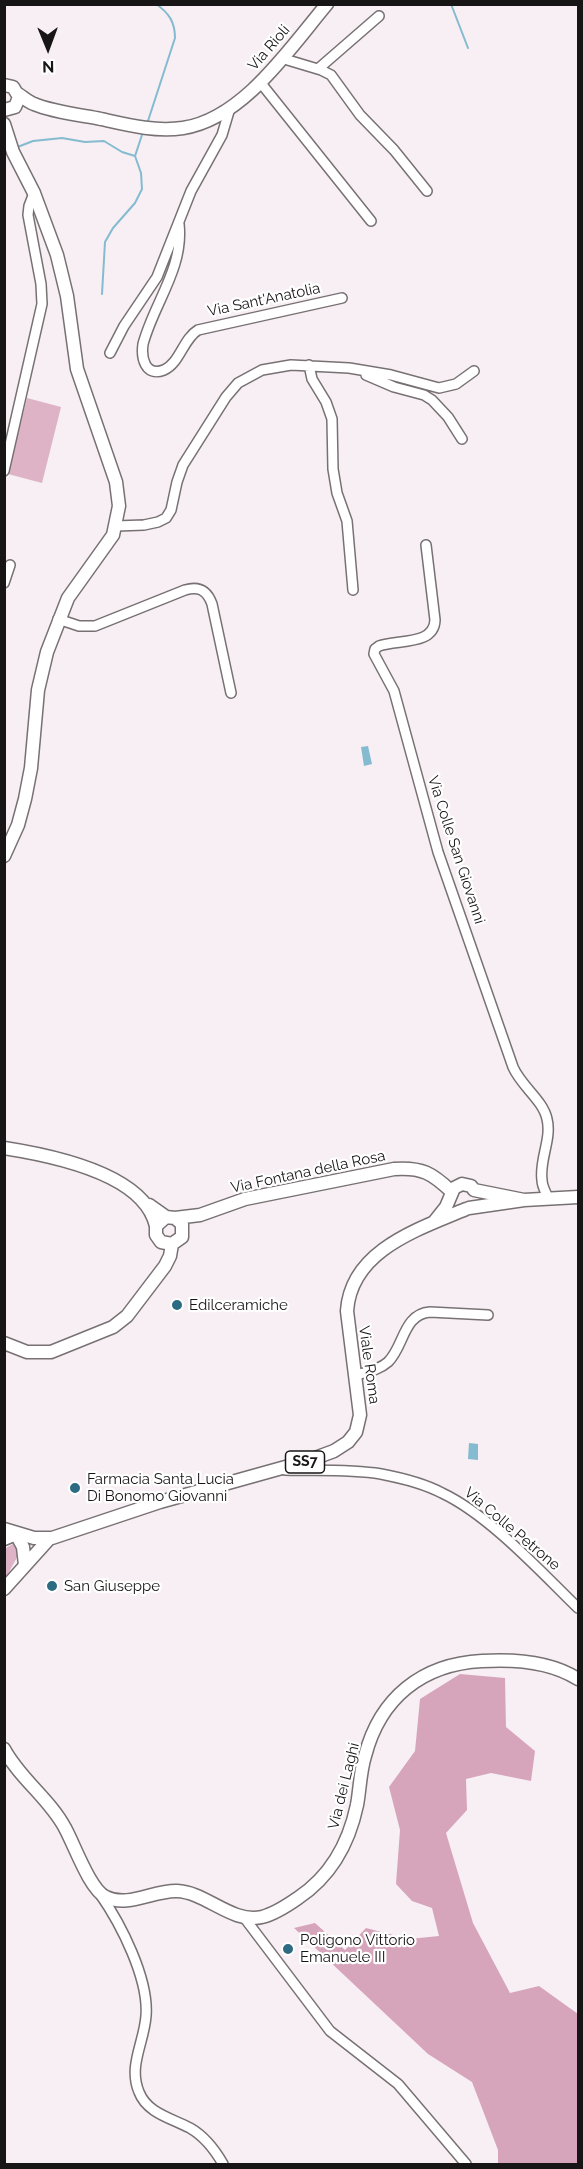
<!DOCTYPE html>
<style>
body{margin:0}
#map{position:relative;width:583px;height:2169px;overflow:hidden;background:#f7eff3;font-family:Raleway,sans-serif}
canvas{display:block}
.frame{position:absolute;inset:0;border:6px solid #181516;pointer-events:none}
.north{position:absolute;left:18px;top:18px;width:60px;height:60px;-webkit-text-stroke:4px #fff;paint-order:stroke;rotate:179deg;font-size:16px;font-weight:700;line-height:24px;text-align:center;color:#181516}
.north::after{content:'';display:block;margin:auto;width:21px;height:27px;background:#181516;clip-path:polygon(50% 0,100% 100%,50% 72%,0 100%)}
</style>
<div id="map">
<canvas width="583" height="2169"></canvas>
<div class="frame"></div>
<div class="north">N</div>
</div>
<script>
const ctx = document.querySelector('canvas').getContext('2d');
ctx.lineJoin = 'round';
function fill(path, color) { ctx.fillStyle = color; ctx.fill(path, 'evenodd'); }
function trace(path, color, width, dash) { ctx.strokeStyle = color; ctx.lineWidth = width; ctx.lineCap = dash ? 'butt' : 'round'; ctx.setLineDash(dash || []); ctx.stroke(path); }
function write(font, color, halo, rows, align = 'center') {
  ctx.font = font + ' Raleway,sans-serif'; ctx.lineWidth = 4.5; ctx.setLineDash([]); ctx.textBaseline = 'middle'; ctx.strokeStyle = halo; ctx.fillStyle = color; for (const [text, x, y, turn = 0] of rows) {
    ctx.save(); ctx.translate(x, y); ctx.rotate((+turn || 0) * Math.PI / 180); ctx.textAlign = isNaN(turn) ? turn : align; if (halo) ctx.strokeText(text, 0, 0); ctx.fillText(text, 0, 0); ctx.restore();
  }
}
fill(new Path2D(`
 M27,398L61,407L42,483L8,474Z
 M13,1544L16,1545L20,1552L5,1579L6,1548Z`), '#ddb3c5');
fill(new Path2D(`
 M460,1674L505,1678L506,1727L535,1751L531,1781L491,1773L466,1779L467,1810L446,1833L473,1923L510,1993L539,1986L578,2014V2164H498V2150L472,2082L428,2054L294,1928L315,1923L345,1950L366,1928L409,1939L439,1936L432,1908L412,1901L396,1884L400,1830L389,1787L415,1751L420,1699Z`), '#d7a5bb');
fill(new Path2D(`
 M368,746L372,764L364,766L361,747Z
 M469,1443L478,1444V1460L468,1459Z`), '#84bbd0');
trace(new Path2D(`
 M451,4L468,48
 M147,124L175,38C175,22 169,13 156,4
 M15,148L33,141L62,138L85,142L104,141L122,152L135,156
 M102,294L105,242L113,228L135,203L142,189L141,173L135,156L143,132`), '#84bbd0', 2);
const minor = new Path2D(`
 M281,58L321,70L331,75L360,115L394,150L427,191
 M318,69L379,16
 M260,82L371,221
 M179,224C184,268 154,303 143,344C141,358 145,377 164,370C180,363 183,339 198,330L342,298
 M110,353L124,326L157,277L191,191L222,135L230,108
 M309,365L312,379L326,402L332,419L333,469L337,493L347,521L353,590
 M366,375L394,387L424,395L432,400L448,417L462,439
 M4,471L42,304L41,284L28,215L29,206L34,193
 M116,526L144,525L158,522L166,518L171,510L177,482L183,465L226,397L238,383L262,370L291,365L349,368L391,375L439,388L456,384L474,371
 M426,545L435,620C434,646 397,639 379,646L375,649L374,654L394,691L438,852L513,1067C521,1086 543,1100 547,1119C552,1139 539,1160 542,1180C542,1187 546,1192 548,1198
 M4,583L10,565
 M58,619L79,626H95L185,590C199,586 207,590 212,604L231,693
 M356,1375C367,1372 379,1370 388,1362C404,1347 403,1314 430,1312L488,1315
 M285,1470C317,1471 349,1469 381,1474C402,1478 423,1483 442,1493C489,1515 541,1572 578,1608
 M100,1894C121,1924 149,1979 146,2016C144,2043 128,2066 139,2092C147,2113 171,2118 190,2128C204,2136 215,2150 223,2164
 M243,1916L330,2031L398,2084L466,2164`);
const major = new Path2D(`
 M4,85L13,87L19,97L15,107L4,110
 M18,94C23,97 28,102 34,104C53,112 80,115 101,119C128,125 155,132 183,128C243,119 290,48 327,4
 M4,124L13,152L34,193L57,255L67,296L77,369L116,482L119,506L113,535L68,598L47,652L38,690L31,768L25,799L18,825L4,856
 M4,1148C49,1155 144,1173 156,1226
 M149,1205L166,1217L175,1218L182,1224V1237L172,1244L161,1242L156,1235V1226L166,1217
 M469,1208L524,1200L578,1197
 M175,1218L200,1215L245,1199L394,1169C422,1167 432,1173 452,1192
 M434,1222L446,1207L454,1188L462,1184L471,1186L474,1190L524,1200
 M4,1343L27,1352H51L113,1327L127,1316L165,1266L170,1256L172,1244
 M4,1529L34,1538H52L160,1502L307,1461L334,1451L348,1442L356,1432L360,1415L347,1311C351,1250 419,1229 466,1209
 M4,1539L16,1534L23,1547L25,1565
 M4,1589L49,1539
 M4,1749C20,1779 49,1798 65,1828C74,1844 90,1890 106,1897C128,1908 154,1890 177,1891C206,1892 232,1924 262,1917C274,1914 288,1905 298,1898C331,1876 349,1843 357,1805C360,1789 360,1772 365,1756C380,1698 422,1664 482,1661C514,1659 550,1661 578,1679`);
trace(minor, '#787174', 12);
trace(major, '#787174', 15);
trace(minor, '#fff', 9);
trace(major, '#fff', 12);
for (const [x, y, r, color] of [
 [177,1305,6,"#2c6b81"],
 [75,1488,6,"#2c6b81"],
 [52,1586,6,"#2c6b81"],
 [288,1949,6,"#2c6b81"]
]) { const dot = new Path2D(); dot.arc(x, y, r, 0, 2 * Math.PI); ctx.fillStyle = color; ctx.fill(dot); trace(dot, '#fff', 2); }
for (const [x, y, w] of [
 [305,1462,39]
]) { const box = new Path2D(); box.roundRect(x - w / 2, y - 11, w, 22, 4.5); ctx.fillStyle = '#fff'; ctx.fill(box); trace(box, '#181516', 1.5); }
write('bold 14px', '#181516', null, [
 ["SS7",305,1462]
]);
write('15px', '#181516', '#fff', [
 ["Via Rioli",269,48,-49],
 ["Via Sant'Anatolia",264,300,-12],
 ["Via Colle San Giovanni",456,850,72],
 ["Via Fontana della Rosa",308,1172,-12],
 ["Viale Roma",369,1365,82],
 ["Via Colle Petrone",512,1529,40],
 ["Via dei Laghi",344,1786,-76]
]);
write('15px', '#181516', '#fff', [
 ["Edilceramiche",189,1305],
 ["Farmacia Santa Lucia",87,1479],
 ["Di Bonomo Giovanni",87,1496],
 ["San Giuseppe",64,1586],
 ["Poligono Vittorio",300,1940],
 ["Emanuele III",300,1957]
], 'left');
</script>
